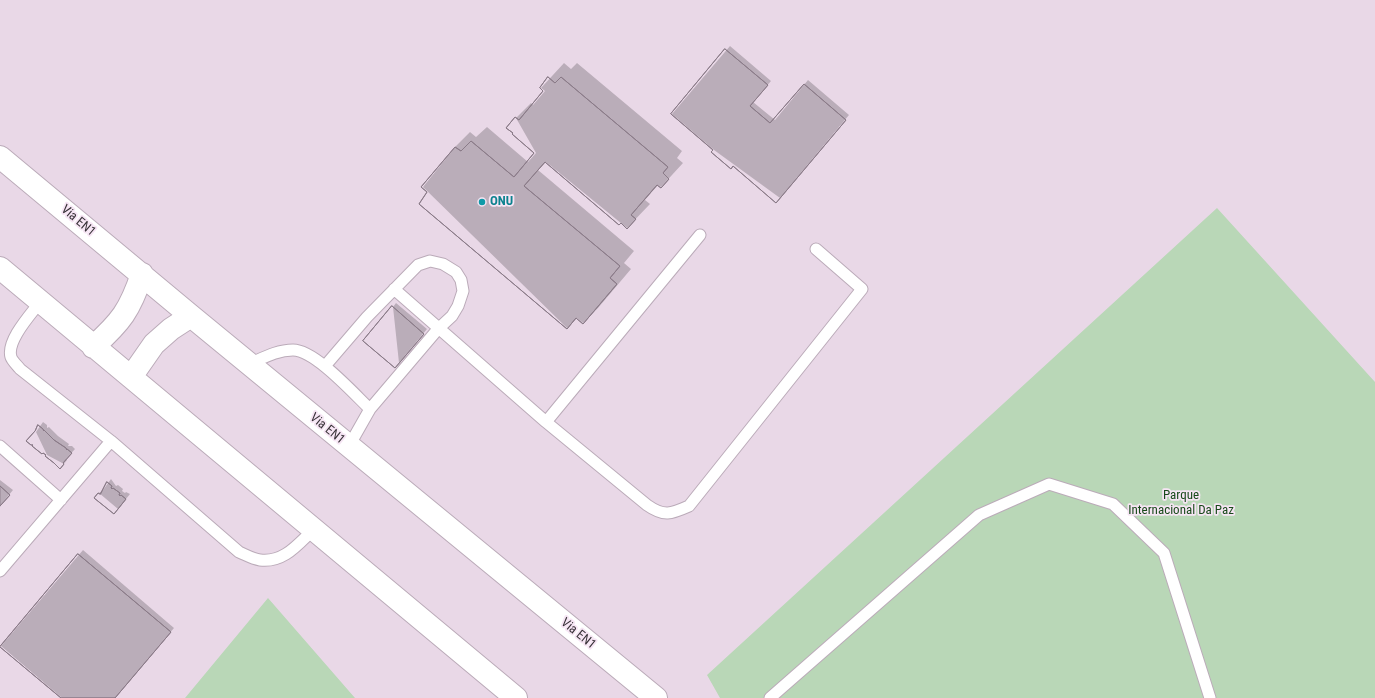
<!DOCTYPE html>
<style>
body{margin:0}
canvas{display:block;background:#e9d8e7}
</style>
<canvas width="1375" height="698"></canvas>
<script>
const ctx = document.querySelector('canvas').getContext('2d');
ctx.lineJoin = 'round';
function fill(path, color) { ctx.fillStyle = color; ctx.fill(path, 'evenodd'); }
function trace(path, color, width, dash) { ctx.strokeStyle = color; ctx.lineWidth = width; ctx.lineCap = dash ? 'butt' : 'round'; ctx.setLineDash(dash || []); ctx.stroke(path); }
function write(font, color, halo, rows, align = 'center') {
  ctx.font = font + ' "Roboto Condensed",sans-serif'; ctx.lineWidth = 3.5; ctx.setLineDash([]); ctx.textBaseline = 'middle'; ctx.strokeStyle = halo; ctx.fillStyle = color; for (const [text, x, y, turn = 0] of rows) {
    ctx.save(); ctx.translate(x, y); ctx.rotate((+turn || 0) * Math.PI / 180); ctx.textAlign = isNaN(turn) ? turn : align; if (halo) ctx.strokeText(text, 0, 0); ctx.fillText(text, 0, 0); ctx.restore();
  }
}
fill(new Path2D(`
 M1217,208L1375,382V698H720L707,675Z
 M268,598L355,698H185Z`), '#b9d7b7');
fill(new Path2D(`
 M730,46L771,81L753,102L775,120L808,80L849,115L780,198L714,150L672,114Z
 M564,63L571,69L577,63L682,151L677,158L683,163L661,187L658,185L645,200L650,204L627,228L546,162L538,170L634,251L624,263L631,269L598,308L583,323L577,318L567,328L423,187L455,147L470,132L476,137L487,127L528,162L536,153L516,118L531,103L533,105L545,91L541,88Z
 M396,303L427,329L399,363L393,307Z
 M43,422L47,425V428L49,427L58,436L69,444L68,446H72L75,449L66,459L67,460L64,464L47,455L36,432Z
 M111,479L116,486L118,485L123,489L122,491L125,493L126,492L130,494L118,509L99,493L103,490Z
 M0,480L13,490L0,506Z
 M83,550L174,628L115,698H62L1,646Z`), '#0003');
const building = new Path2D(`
 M725,49L768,85L750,106L770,123L804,84L846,120L776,203L733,166L731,169L711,152L713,150L671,114Z
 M725,49L768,85L750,106L770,123L804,84L846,120L776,203L733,166L731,169L711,152L713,150L671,114Z
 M548,77L555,83L561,77L668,167L663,173L669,179L661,188L657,185L631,215L636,219L627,229L621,223L619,225L545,162L524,186L620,266L610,278L617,284L583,324L576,318L567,329L419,204L427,192L421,187L455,147L461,151L471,141L514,177L534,153L512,134L513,133L506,128L515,117L519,120L543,91L540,88Z
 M548,77L555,83L561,77L668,167L663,173L669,179L661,188L657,185L631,215L636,219L627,229L621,223L619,225L545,162L524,186L620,266L610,278L617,284L583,324L576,318L567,329L419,204L427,192L421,187L455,147L461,151L471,141L514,177L534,153L512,134L513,133L506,128L515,117L519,120L543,91L540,88Z
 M392,306L424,334L395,368L363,341Z
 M392,306L424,334L395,368L363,341Z
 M38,425L43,429L44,431V430L54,440L66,448L67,450V449L72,453L63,463L64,464L60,469L54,463L45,456L46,455L43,453L42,454L32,446L33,445H31L26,441L35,431Z
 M38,425L43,429L44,431V430L54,440L66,448L67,450V449L72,453L63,463L64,464L60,469L54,463L45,456L46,455L43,453L42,454L32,446L33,445H31L26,441L35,431Z
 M107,482L112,486L111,488L112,489L113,488L120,493L119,495L120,496L121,495L126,499L114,514L94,498L98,493L100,494Z
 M107,482L112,486L111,488L112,489L113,488L120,493L119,495L120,496L121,495L126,499L114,514L94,498L98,493L100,494Z
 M0,486L10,495L0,506Z
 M0,486L10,495L0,506Z
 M78,554L171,632L115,698H61L0,647Z
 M78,554L171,632L115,698H61L0,647Z`);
fill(building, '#c09abc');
trace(building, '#8a7b88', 1);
const service = new Path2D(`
 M394,289L546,422L647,505C664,517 671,514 689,506L862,289L816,249
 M40,302C31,314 6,341 11,357C12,361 18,366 20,369L111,441L239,552C246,555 253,559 260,560C284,563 298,544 314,529
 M249,364C263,358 277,350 293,350C315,350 354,394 370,409
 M325,366L367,317L418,265L430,261L443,264L456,272L461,280L463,291L458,306L452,316L438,329L370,409L349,446
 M546,422L700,235
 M0,446L61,500
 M0,571L111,441
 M770,698L979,515L1049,484L1113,504L1164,553L1210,698`);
const tertiary = new Path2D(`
 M0,157L191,316L656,698
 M0,268L516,698
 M93,347C121,322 130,310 142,274
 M131,377L154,344L171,329L191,316`);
trace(service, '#bbabb9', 13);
trace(tertiary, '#bbabb9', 24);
trace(service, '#fff', 11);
trace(tertiary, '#fff', 22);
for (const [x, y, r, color] of [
 [482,202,4,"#0f9aa8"]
]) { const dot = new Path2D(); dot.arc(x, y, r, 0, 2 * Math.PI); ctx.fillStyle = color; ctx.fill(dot); trace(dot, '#f6e5f4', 1.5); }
write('bold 13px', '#0d838f', '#f6e5f4', [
 ["ONU",490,202]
], 'left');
write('13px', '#373137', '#f6e5f4', [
 ["Via EN1",78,221,40],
 ["Via EN1",327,429,39],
 ["Via EN1",578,634,39]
]);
write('13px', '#184a1a', '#f6e5f4', [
 ["Parque",1181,496],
 ["Internacional Da Paz",1181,511]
]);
</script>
